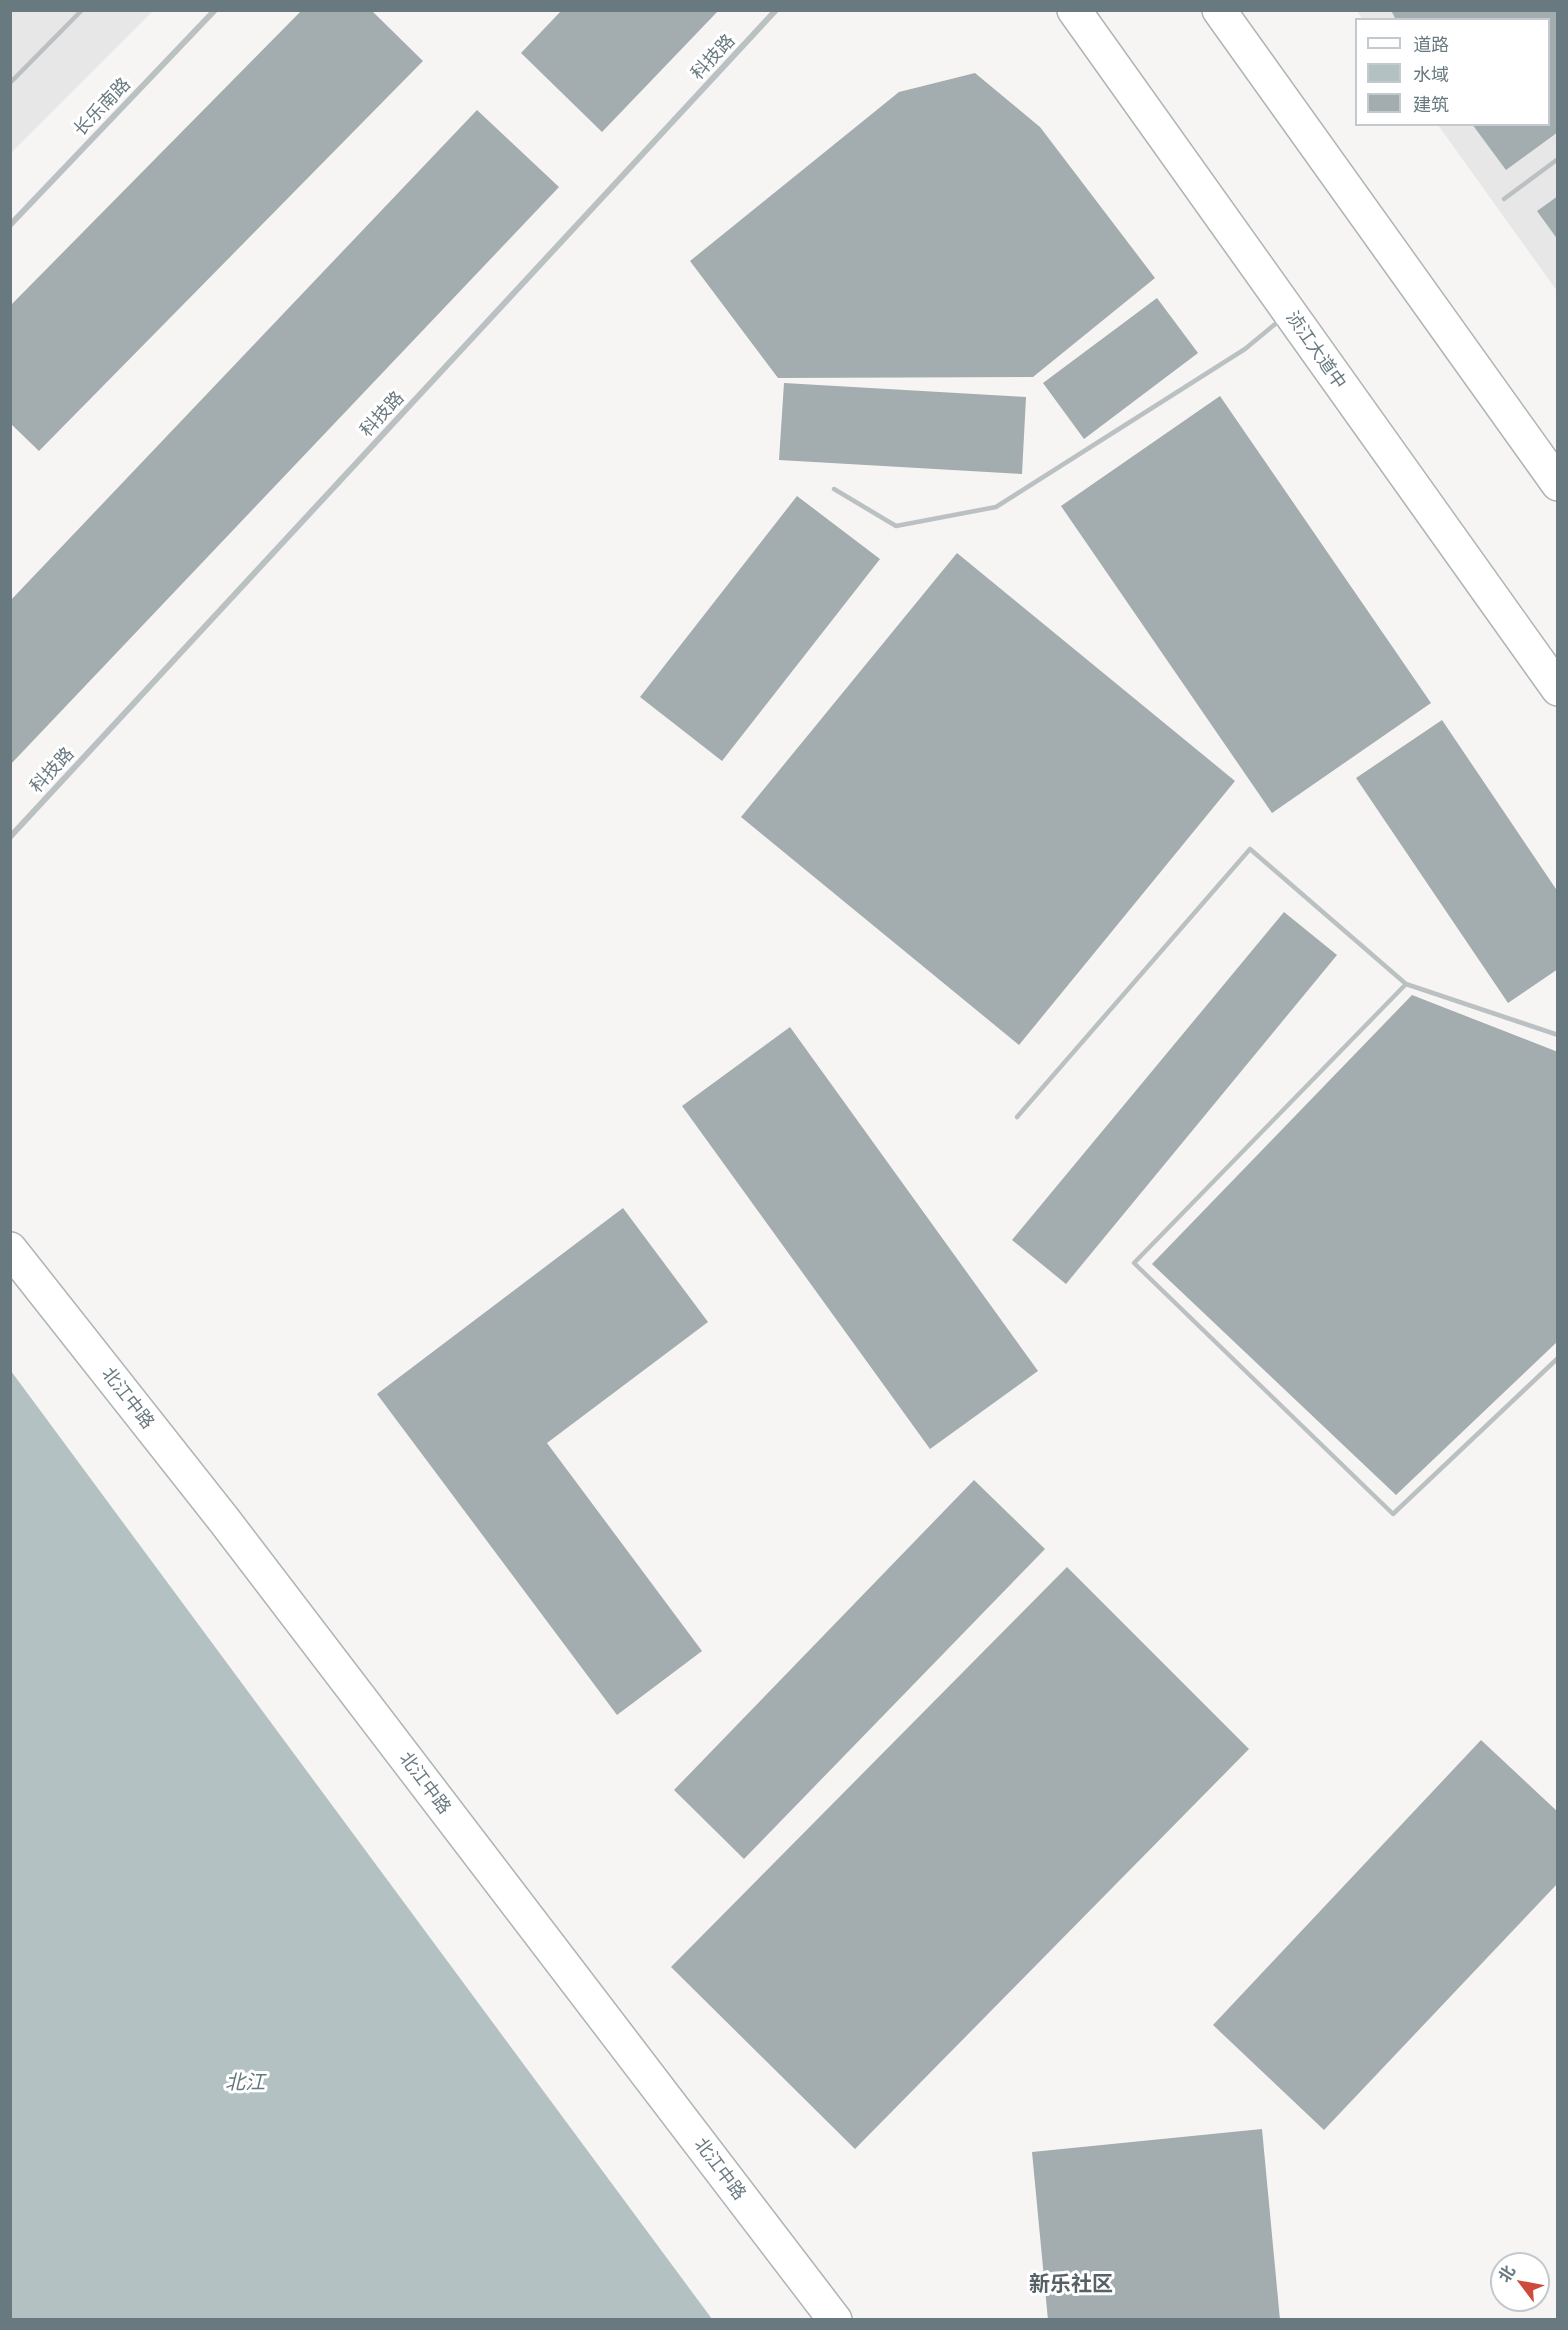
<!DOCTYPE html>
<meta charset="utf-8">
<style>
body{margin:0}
#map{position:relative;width:1568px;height:2330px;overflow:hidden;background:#f6f5f3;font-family:Lato,"Noto Sans SC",sans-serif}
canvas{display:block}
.frame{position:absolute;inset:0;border:12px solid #697980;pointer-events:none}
.legend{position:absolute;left:1355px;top:18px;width:195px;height:108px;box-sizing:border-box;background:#fff;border:2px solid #c3c9cc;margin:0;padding:8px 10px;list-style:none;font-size:18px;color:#697980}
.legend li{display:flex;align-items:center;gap:12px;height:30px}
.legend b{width:30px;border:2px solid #c3c9cc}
.north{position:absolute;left:1490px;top:2252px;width:60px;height:60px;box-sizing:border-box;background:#fff;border:2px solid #c3c9cc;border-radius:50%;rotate:302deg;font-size:16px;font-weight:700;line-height:24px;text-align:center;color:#697980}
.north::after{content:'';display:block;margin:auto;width:21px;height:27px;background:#cd4a3c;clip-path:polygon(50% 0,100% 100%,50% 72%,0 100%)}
</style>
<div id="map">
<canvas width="1568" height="2330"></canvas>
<div class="frame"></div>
<ul class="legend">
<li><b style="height:8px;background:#fff"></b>道路</li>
<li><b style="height:16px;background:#b4c1c3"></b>水域</li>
<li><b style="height:16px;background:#a3acaf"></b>建筑</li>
</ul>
<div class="north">北</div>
</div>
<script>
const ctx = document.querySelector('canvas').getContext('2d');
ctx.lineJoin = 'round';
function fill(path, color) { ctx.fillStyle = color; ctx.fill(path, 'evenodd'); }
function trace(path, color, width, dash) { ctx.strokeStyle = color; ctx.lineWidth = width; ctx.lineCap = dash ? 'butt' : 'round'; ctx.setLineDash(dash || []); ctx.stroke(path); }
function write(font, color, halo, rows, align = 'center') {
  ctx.font = font + ' Lato,"Noto Sans SC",sans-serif'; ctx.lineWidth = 6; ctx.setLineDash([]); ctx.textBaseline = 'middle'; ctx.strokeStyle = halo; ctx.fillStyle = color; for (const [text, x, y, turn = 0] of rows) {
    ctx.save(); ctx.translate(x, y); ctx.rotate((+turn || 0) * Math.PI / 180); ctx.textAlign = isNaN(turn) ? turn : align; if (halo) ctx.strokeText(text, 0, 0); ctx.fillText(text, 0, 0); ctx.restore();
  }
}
fill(new Path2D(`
 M11,11H153L11,153Z
 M1357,11H1557V291L1438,125L1548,124V20H1363Z`), '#e6e7e6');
fill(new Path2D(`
 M11,1371L712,2319H11Z`), '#b4c1c3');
fill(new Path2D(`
 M302,10H371L423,61L39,451L10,423V306Z
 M562,10H719L602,132L521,53Z
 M1391,10H1558V132L1506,170L1472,124H1548V20H1396Z
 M975,73L1040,127L1155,278L1033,377L778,378L690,261L899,92Z
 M477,110L559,187L10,765V601Z
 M1558,196V240L1537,211Z
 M1157,298L1198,353L1084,439L1043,383Z
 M784,383L1026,397L1022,474L779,460Z
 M1220,396L1431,703L1272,813L1061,506Z
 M797,496L880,559L722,761L640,697Z
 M957,553L1235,781L1019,1045L741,817Z
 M1442,720L1558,892V969L1508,1003L1356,778Z
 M1284,912L1337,955L1066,1284L1012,1240Z
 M1412,995L1558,1052V1341L1396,1495L1152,1264Z
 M790,1027L1038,1371L930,1449L682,1106Z
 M623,1208L708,1322L547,1443L702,1651L617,1715L377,1394Z
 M974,1480L1045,1549L744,1859L674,1790Z
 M1067,1567L1249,1749L855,2149L671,1967Z
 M1481,1740L1558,1812V1883L1324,2130L1213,2025Z
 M1262,2129L1280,2320H1048L1032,2152Z`), '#a3acaf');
const secondary = new Path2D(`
 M10,1249L224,1520L835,2320`);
const primary = new Path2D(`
 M1074,10L1558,689
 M1219,10L1558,484`);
trace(secondary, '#aeb4b7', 36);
trace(primary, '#afb4b6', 36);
trace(new Path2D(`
 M10,83L82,10
 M1504,199L1558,159
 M834,489L896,526L996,507L1245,349L1280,320
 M1558,1035L1406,984L1134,1263L1393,1514L1558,1358
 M1017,1117L1250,849L1406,984`), '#bbc0c2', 4.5);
trace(new Path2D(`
 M10,225L215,10
 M10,837L776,10`), '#bbc0c2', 6);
trace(secondary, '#fff', 33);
trace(primary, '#fff', 33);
write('18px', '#697980', '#fff', [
 ["科技路",713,57,-47],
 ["长乐南路",102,107,-46],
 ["浈江大道中",1316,350,55],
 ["科技路",382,414,-47],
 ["科技路",52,770,-47],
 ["北江中路",128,1398,52],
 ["北江中路",425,1783,53],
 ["北江中路",720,2169,53]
]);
write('italic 20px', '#64797c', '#fff', [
 ["北江",245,2083]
]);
write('bold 21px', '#566166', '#fff', [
 ["新乐社区",1071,2284]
]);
</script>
